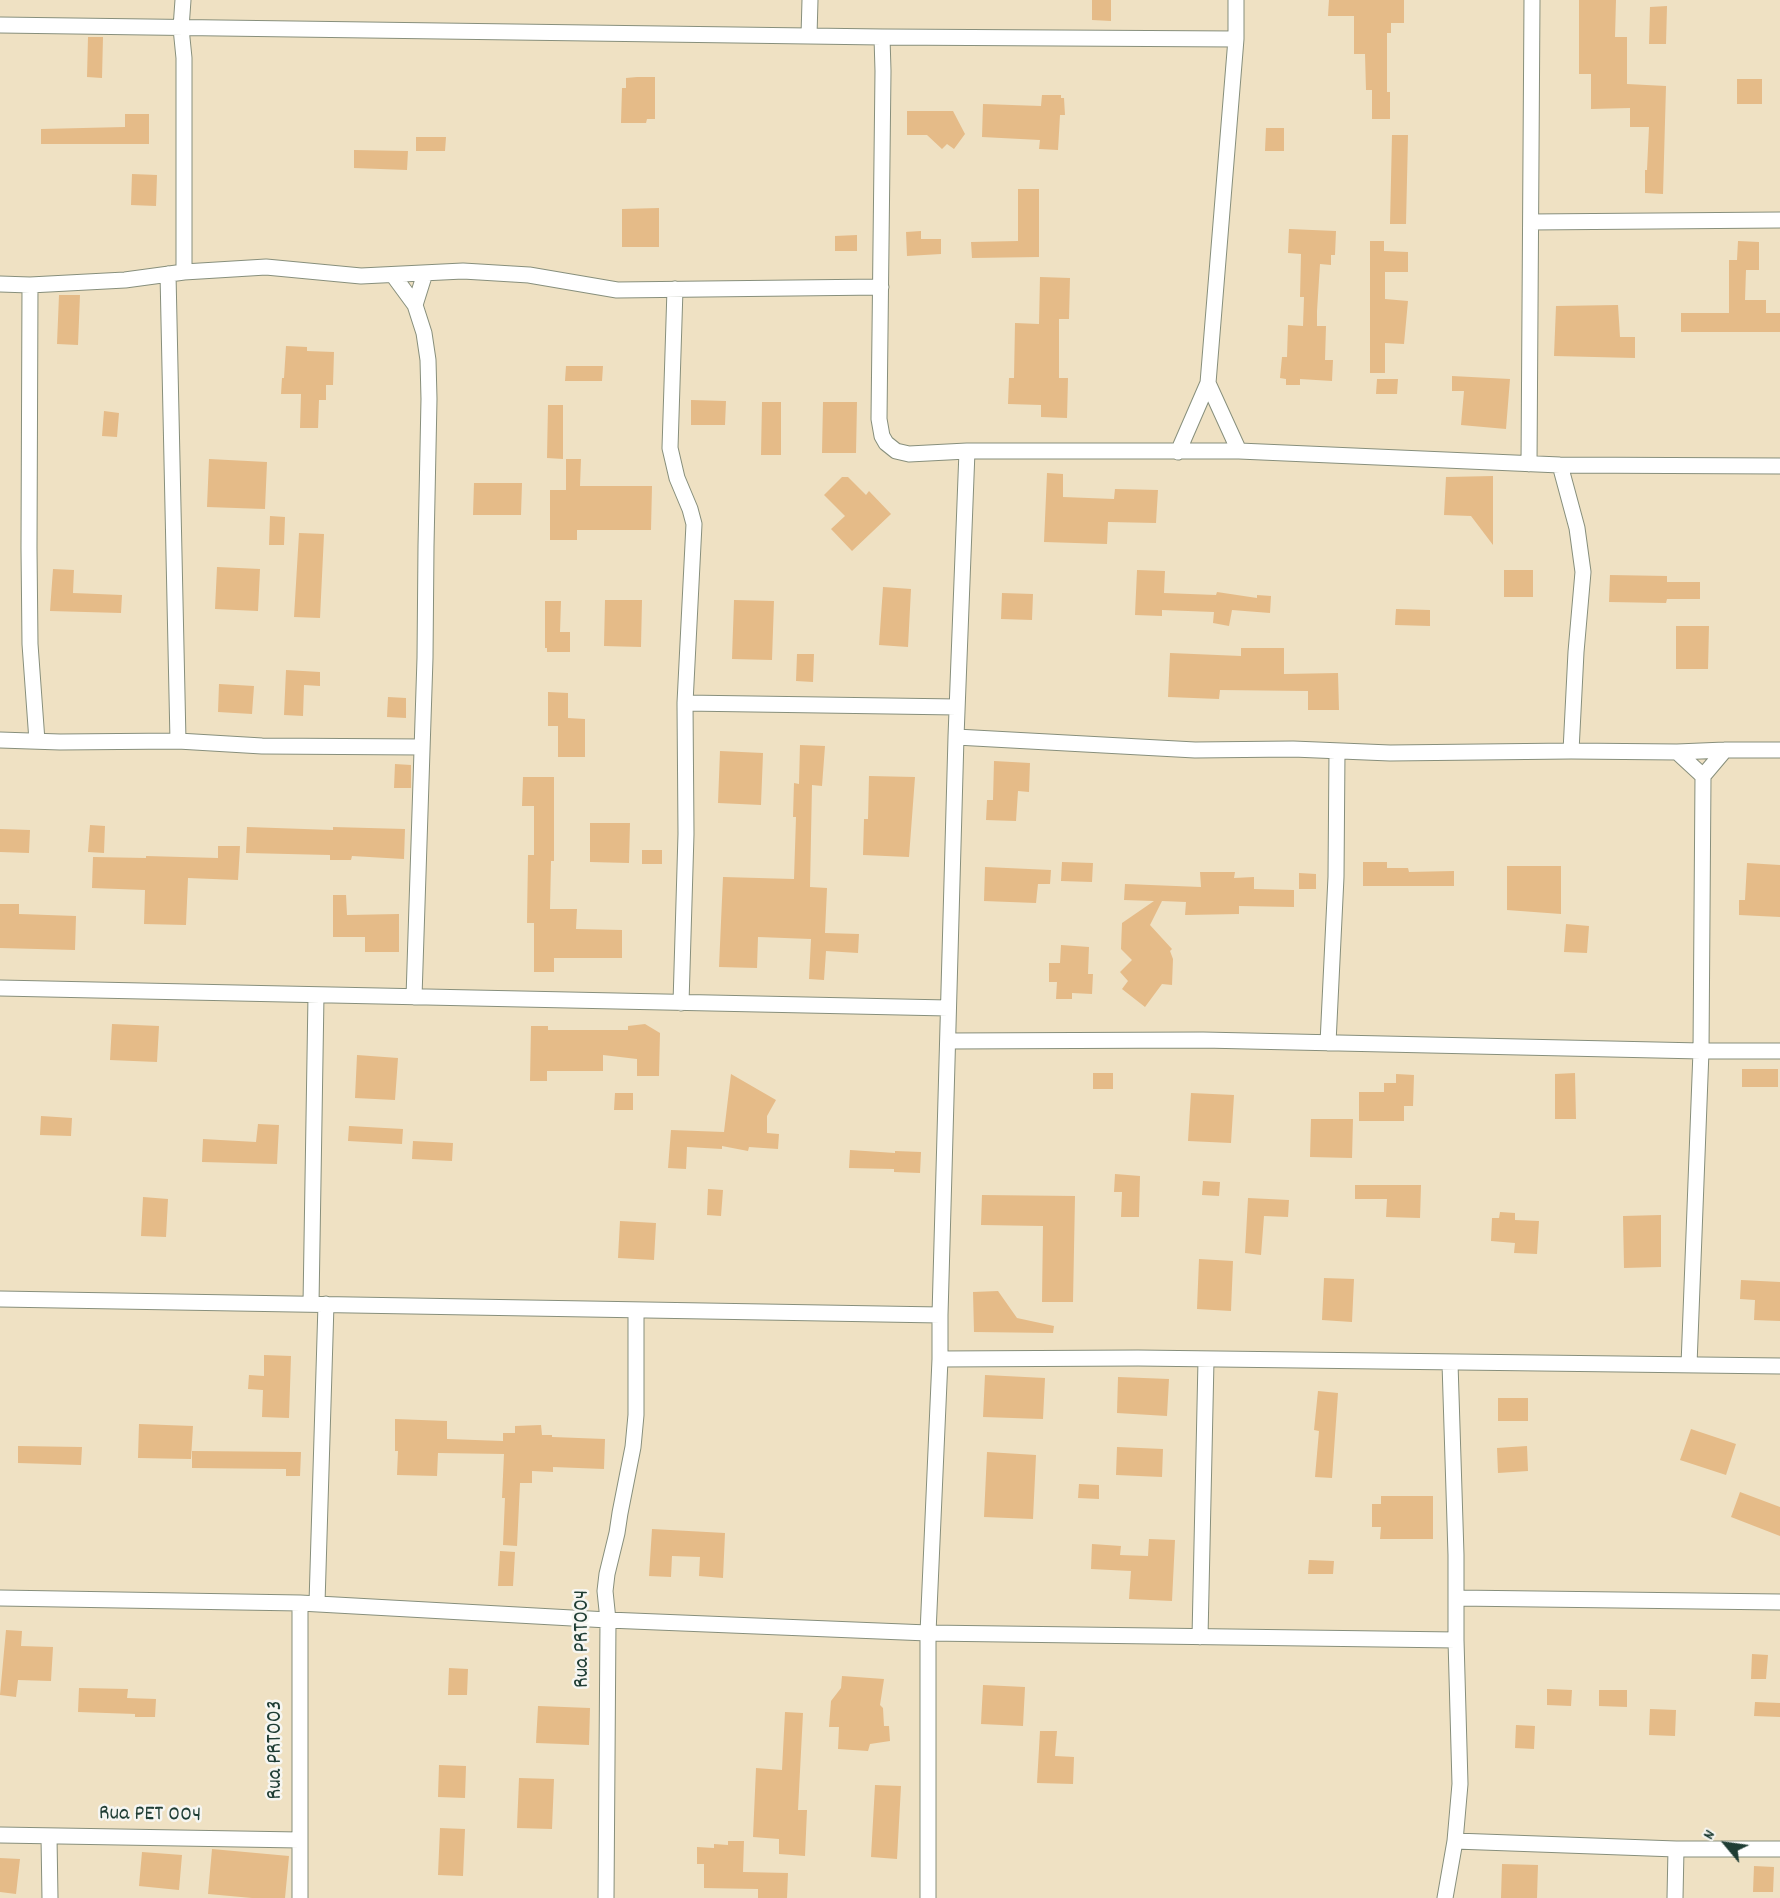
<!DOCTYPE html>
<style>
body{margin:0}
#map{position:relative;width:1780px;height:1898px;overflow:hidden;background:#efe1c3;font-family:Dekko,sans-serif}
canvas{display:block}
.north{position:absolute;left:1696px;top:1814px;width:60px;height:60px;-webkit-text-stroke:4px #f6f6f2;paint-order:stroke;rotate:299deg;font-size:16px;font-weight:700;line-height:24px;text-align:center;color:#1f3d34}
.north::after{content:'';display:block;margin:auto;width:21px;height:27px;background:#1f3d34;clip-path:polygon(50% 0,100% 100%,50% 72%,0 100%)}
</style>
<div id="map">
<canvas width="1780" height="1898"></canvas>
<div class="north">N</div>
</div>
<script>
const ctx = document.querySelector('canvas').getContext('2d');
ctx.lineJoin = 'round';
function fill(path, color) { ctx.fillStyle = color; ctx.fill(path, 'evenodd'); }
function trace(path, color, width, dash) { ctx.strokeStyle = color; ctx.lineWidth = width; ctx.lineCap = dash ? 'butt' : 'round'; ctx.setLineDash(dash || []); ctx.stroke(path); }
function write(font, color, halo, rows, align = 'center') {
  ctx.font = font + ' Dekko,sans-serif'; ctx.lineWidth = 5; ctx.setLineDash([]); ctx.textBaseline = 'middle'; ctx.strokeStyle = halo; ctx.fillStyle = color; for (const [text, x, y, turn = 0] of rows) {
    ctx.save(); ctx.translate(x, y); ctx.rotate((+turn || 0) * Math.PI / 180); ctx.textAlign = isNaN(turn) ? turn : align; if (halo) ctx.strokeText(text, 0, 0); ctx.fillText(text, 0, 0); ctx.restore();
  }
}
fill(new Path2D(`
 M1092,0H1111V21L1092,20Z
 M1329,0H1404V23H1391V33H1387V92H1390V119H1372V90H1366L1365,54H1354V16H1328Z
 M1579,0H1616L1615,37H1627V84L1666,86L1663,194L1645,193V170H1647L1649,127H1630V108L1591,109V74H1579Z
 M1667,6L1666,44H1649L1650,7Z
 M88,37H103L102,78L87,77Z
 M637,77H655V119H647L646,123H621L622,88H626V78Z
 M1737,79H1762V104H1737Z
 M1042,95H1061V98H1064L1065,115H1060L1058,150L1039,149L1040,140L982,137L983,104L1041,106Z
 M907,111H953L965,134L954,149L947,144L942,149L927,135H907Z
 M125,114H149V144H41V129L125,127Z
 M1266,128H1284V151H1265Z
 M1392,135H1408L1406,224H1390Z
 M416,137H446L445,151H416Z
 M354,150L408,151L407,170L354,168Z
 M132,174L157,175L156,206L131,205Z
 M1018,189H1039V257L972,258L971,242L1018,241Z
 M659,208V247H622V209Z
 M1289,229L1336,231L1335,255H1331V265L1320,264L1317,311V326H1326L1325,360H1333L1332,381L1300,379V385H1286V379L1280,378L1282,357H1287L1288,325L1303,326L1304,297H1300L1301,254L1288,253Z
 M921,231V239H941V254L907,256L906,232Z
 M857,235V251H835V236Z
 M1370,241H1384V251L1408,252V272H1385V299L1408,301L1404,344L1385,343V373H1370Z
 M1738,241L1759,242V270H1746L1745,300H1766V313H1780V332H1681V313H1729V260H1737Z
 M1040,277L1070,278L1069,319H1059V378H1068L1067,418L1041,417V405L1008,404L1009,378H1014L1015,323L1039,324Z
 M59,295H80L78,345L57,344Z
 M1618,305L1620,337H1635V358L1554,356L1556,306Z
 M286,346L307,347V351L334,352L333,385H326V400H319L318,428H300L301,394H281L282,378H284Z
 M566,366H603L602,381H565Z
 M1452,376L1510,379L1506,429L1461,425L1464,391H1452Z
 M1377,379H1398L1397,394H1376Z
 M691,400L726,401L725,425H691Z
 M762,402H781V455H761Z
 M823,402H857L856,453H822Z
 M548,405H563V459L547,458Z
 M104,411L119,413L117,437L102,436Z
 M209,459L267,462L265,509L207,507Z
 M566,459H581L580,486H652L651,530H577V540H550V490H566Z
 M1047,473L1063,474V497L1114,499L1115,489L1158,490L1156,523L1108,522L1107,544L1044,542Z
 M1493,476V545L1471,516L1444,515L1446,477Z
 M842,477H848L866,495L869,491L891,514L852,551L831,529L845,516L824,495Z
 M474,483H522L521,515H473Z
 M270,516L285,517L284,545H269Z
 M299,533L324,534L320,618L294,617Z
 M217,567L260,569L258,611L215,609Z
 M53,569L74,570L73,593L122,595L121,613L50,611Z
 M1137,570L1165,571L1164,593L1216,595L1217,592L1257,598V595L1271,596L1270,613L1232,610L1229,626L1213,623L1214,612L1162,610V616L1135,615Z
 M1504,570H1533V597H1504Z
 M1610,575L1667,576V582H1700V599H1667L1666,603L1609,602Z
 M883,587L911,589L908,647L879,645Z
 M1002,593L1033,594L1032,620L1001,619Z
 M605,600H642L641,647L604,646Z
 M734,600L774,601L772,660L732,659Z
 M545,601H561L560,632H570V652H547V648H545Z
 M1396,609L1430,610V626L1395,625Z
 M1676,626H1709L1708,669H1676Z
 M1241,648H1284V674L1338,673L1339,710H1308V691L1220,690L1219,699L1168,697L1170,653L1241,656Z
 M797,654H814L813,682L796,681Z
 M286,670L320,672V686L304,685L303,716L284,715Z
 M219,684L254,686L252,714L218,712Z
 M548,692L568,693V718L585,719V757H558V726H548Z
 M388,697L406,698V718L387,717Z
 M800,745L825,746L822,786L812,785L810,887L827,888L825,933L859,934L858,953L826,951L824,980L809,979L811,939L758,937L757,968L719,967L723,877L794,879L796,817H793L794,783L799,784Z
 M720,751L763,753L761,805L718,803Z
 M994,761L1030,763L1029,792L1018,791L1016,821L986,820L987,800H993Z
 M395,764L411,765V788H394Z
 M869,776L915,777L909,857L863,855L864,819H868Z
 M523,777H554V861H551L550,909H577L576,929L622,930V958H554V972H534V923H527L528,855H534V806H522Z
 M590,823H630L629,863L590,862Z
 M90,825L105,826L104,853L88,852Z
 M247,827L333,830V827L405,829L404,859L352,856L351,860H330V855L246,853Z
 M0,829L30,830L29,853L0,852Z
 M218,846H240L238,880L188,878L186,925L144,924L145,890L92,888L93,857L146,858V856L218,858Z
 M642,850H662V864H642Z
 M1062,862L1093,863L1092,882L1061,881Z
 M1363,862H1387V868H1408L1409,872L1454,871V886H1363Z
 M1747,863L1780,865V917L1739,915V900H1745Z
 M1507,866H1561V914L1507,910Z
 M985,867L1051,870L1050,884H1038L1036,903L984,901Z
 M1200,872H1235L1234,878L1254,877V889L1294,890V907L1239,906V914L1185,915L1186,902L1162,901L1150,925L1172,949L1170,951L1173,959L1172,985L1162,984L1145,1007L1122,989L1128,981L1120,972L1132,960L1121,949L1122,923L1154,901L1124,900L1125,884L1201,887Z
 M1299,873L1316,874V889H1299Z
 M333,895H346L347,915L399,914V952H365V937H333Z
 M0,904H19V914L76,916L75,950L0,948Z
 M1566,924L1589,926L1587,953L1564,952Z
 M1061,945L1089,947L1088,974H1093L1092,994L1072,993V999H1056L1057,982H1049V963H1060Z
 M112,1024L159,1026L157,1062L110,1060Z
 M645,1024L660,1033L659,1076H637V1059L603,1055V1071H547V1081H530L531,1026H548V1030H628V1026Z
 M357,1055L398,1058L395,1100L355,1098Z
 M1742,1069H1778V1087H1742Z
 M1093,1073H1113V1089H1093Z
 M1575,1073L1576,1119H1555V1074Z
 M731,1074L776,1100L767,1116V1133L779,1134L778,1149L749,1147L748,1151L722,1146V1149L687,1147L686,1169L668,1168L671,1130L724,1132Z
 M1396,1074L1414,1075L1413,1106H1404V1121H1359V1092H1384V1083H1396Z
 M615,1093H633V1110H614Z
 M1191,1093L1234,1095L1231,1143L1188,1141Z
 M41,1116L72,1118L71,1136L40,1135Z
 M1311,1119H1353L1352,1158L1310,1157Z
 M258,1124L279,1125L277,1164L202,1162L203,1139L256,1142Z
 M349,1126L403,1129L402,1144L348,1141Z
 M413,1141L453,1143L452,1161L412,1159Z
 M850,1150L895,1153V1151L921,1152L920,1173L894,1172V1169L849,1168Z
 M1115,1174L1140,1176L1139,1217H1121L1122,1192H1114Z
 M1203,1181L1220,1182L1219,1196L1202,1195Z
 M1355,1185H1421L1420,1218L1386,1217L1387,1199H1355Z
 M708,1189L723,1190L721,1216L707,1215Z
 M982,1195L1075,1196L1073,1302H1042L1043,1226L981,1225Z
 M143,1197L168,1199L166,1237L141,1236Z
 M1248,1198L1289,1200L1288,1217L1264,1216L1261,1255L1245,1253Z
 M1500,1212L1515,1213V1220L1539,1221L1537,1254L1514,1253L1515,1243L1491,1241L1492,1218H1499Z
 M1661,1215V1267L1624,1268L1623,1216Z
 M620,1221L656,1223L654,1260L618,1258Z
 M1199,1259L1233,1261L1231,1311L1197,1309Z
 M1324,1278L1354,1279L1352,1322L1322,1320Z
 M1741,1280L1780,1282V1321L1754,1320L1755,1300L1740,1299Z
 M998,1291L1017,1318L1054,1326L1053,1333L974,1332L973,1292Z
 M264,1355L291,1356L289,1418L262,1417L263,1390L248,1389L249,1375L264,1376Z
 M985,1375L1045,1378L1043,1419L983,1417Z
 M1118,1377L1169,1379L1167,1416L1117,1413Z
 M1318,1391L1338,1393L1332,1478L1315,1477L1319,1431L1314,1430Z
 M1498,1398H1528V1421H1498Z
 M395,1419L447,1421V1439L503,1441V1433H515V1426L541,1425L542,1435H552V1437L605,1439L604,1469L553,1467V1472L532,1471V1483H520L517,1546L503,1545L505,1498H502L504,1454L438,1453L437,1476L397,1475L398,1451H395Z
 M139,1424L193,1426L191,1459L138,1458Z
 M1691,1429L1736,1444L1726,1475L1680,1460Z
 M18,1446L82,1447L81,1465L18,1463Z
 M1527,1446L1528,1471L1498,1473L1497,1448Z
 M1117,1447L1163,1449L1162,1477L1116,1475Z
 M192,1451L301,1452L300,1476H286V1469L192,1468Z
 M987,1452L1036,1455L1033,1519L984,1517Z
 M1079,1484L1099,1485V1499L1078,1498Z
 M1740,1492L1780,1507V1536L1731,1517Z
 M1381,1496H1433V1539H1380L1381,1527H1372V1504H1381Z
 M652,1529L725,1533L723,1578L699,1576L700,1557L672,1556L671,1577L649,1576Z
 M1149,1539L1175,1540L1172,1601L1129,1599L1131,1571L1091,1569L1092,1544L1121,1546L1120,1555L1148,1556Z
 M500,1551L515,1552L513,1586H498Z
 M1309,1560L1334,1561L1333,1574H1308Z
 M6,1630L22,1631L21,1646L53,1647L51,1681L18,1680L16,1697L0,1695Z
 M1752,1654L1768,1655L1766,1679H1751Z
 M449,1668L468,1669L467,1695H448Z
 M842,1676L884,1679L880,1705L883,1708L884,1726H889L890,1741L870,1744L868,1751L838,1749L839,1727H829L831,1701L841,1688Z
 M983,1685L1025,1687L1023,1726L981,1724Z
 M79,1688L128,1689L127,1698L156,1699L155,1717H135V1714L78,1712Z
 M1547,1689L1572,1690L1571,1706L1547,1705Z
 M1599,1690H1627V1707L1599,1706Z
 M1755,1702L1780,1703V1717L1754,1716Z
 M538,1706L590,1708L589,1745L536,1743Z
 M1650,1709L1676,1710L1675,1736L1649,1735Z
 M785,1712L803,1713L798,1810H807L805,1856L779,1854V1839L753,1837L756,1768L782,1770Z
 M1516,1725L1535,1726L1534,1749L1515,1748Z
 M1040,1731H1057L1055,1756L1074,1757L1073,1784L1037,1783Z
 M439,1765L466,1766L465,1798L438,1797Z
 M519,1778L554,1779L552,1829L517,1828Z
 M875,1785L901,1786L897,1859L871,1857Z
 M440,1828L465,1829L463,1876L438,1875Z
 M728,1841H744L743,1872L788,1873L787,1898H758V1889L704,1888V1864H697V1847L714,1848V1844L728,1845Z
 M212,1849L289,1856L285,1898H252L208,1894Z
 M142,1852L182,1855L179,1890L139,1886Z
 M0,1858L20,1859L16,1894L0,1892Z
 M1502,1864L1538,1865L1537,1898H1501Z
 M1754,1866L1774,1867L1773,1892H1753Z`), '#e5bb88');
const minor = new Path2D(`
 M183,0L181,28L184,58V272
 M1236,0V39L1208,383L1239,451
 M0,25L882,37L1236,39
 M809,36L810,0
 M882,37L883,71L879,419L882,436L886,443L896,451L909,454L967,451H1239L1560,465L1780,466
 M1531,222L1780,220
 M168,274L178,741
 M393,275L415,305L424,333L428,360L429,399L426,546L425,658L414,997
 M0,284L30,285L125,280L184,272L266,267L361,276L463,271L529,275L617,290L881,287
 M30,285L29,548L30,644L37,741
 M675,289L670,448L677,478L690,509L694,524L685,703L686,834L681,1003
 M415,305L425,273
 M1178,452L1208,383
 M1529,464L1532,0
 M1560,465L1577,528L1583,572L1576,652L1571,751
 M685,703L957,707
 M956,737L1195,750L1293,749L1390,753L1571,751L1677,752L1725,750H1780
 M0,740L60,742L178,741L262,746L422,747
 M1677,752L1703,776
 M0,988L948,1008
 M948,1041L1203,1040L1701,1051H1780
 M1328,1043L1336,877L1337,751
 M0,1299L940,1315
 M311,1304L316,995
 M940,1359L1138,1358L1780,1366
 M1689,1365L1701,1051L1703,776L1725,750
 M0,1598L300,1603L608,1620L928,1633L1456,1640
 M1456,1598L1780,1602
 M317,1603L326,1304
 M1200,1637L1206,1360
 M0,1835L299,1840
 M49,1837L50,1898
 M1455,1841L1676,1849H1780
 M300,1898V1603
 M606,1898L608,1620L605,1591L607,1574L617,1533L620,1513L633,1447L636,1415V1310
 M928,1898V1633L940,1359V1315L956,737L967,451
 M1445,1898L1455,1841L1460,1784L1456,1640V1555L1450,1363
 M1675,1898L1676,1849`);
trace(minor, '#878f7c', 17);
trace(minor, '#fff', 15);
write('22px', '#1f3d34', '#f6f6f2', [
 ["Rua PRT004",584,1639,-90],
 ["Rua PRT003",277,1750,-90],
 ["Rua PET 004",150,1816,1]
]);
</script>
